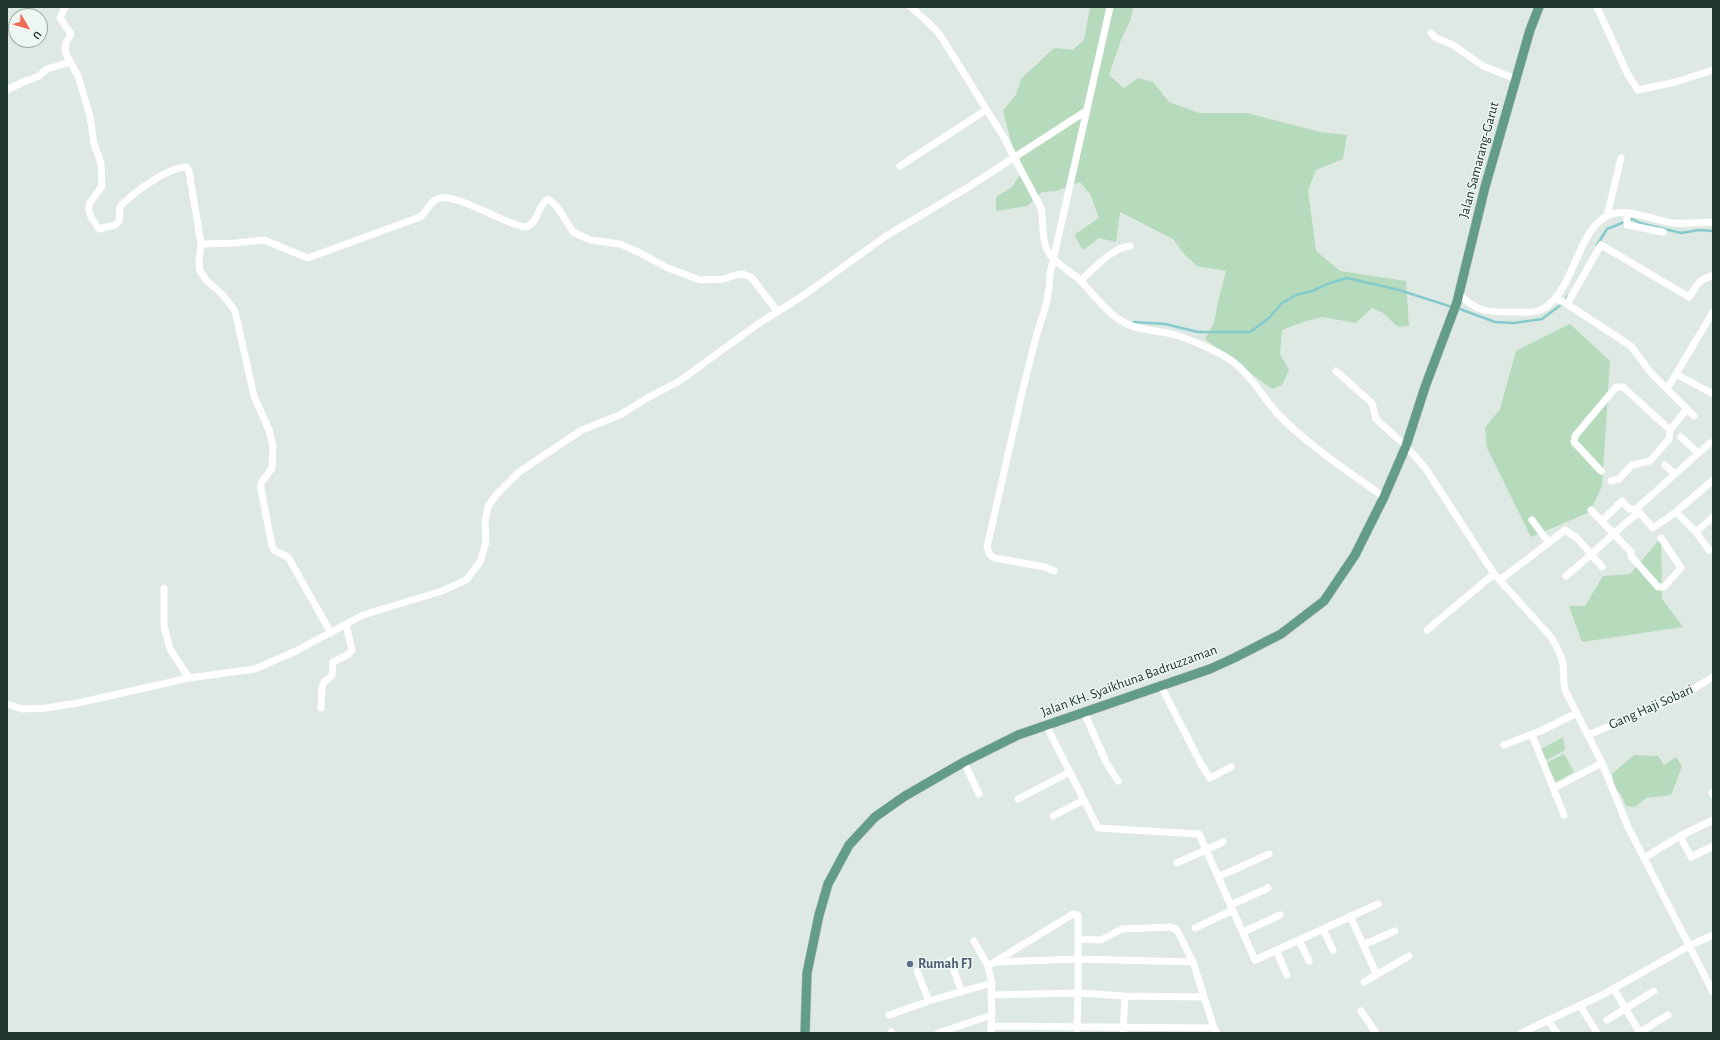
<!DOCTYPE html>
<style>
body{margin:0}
#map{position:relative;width:1720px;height:1040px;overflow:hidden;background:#dde9e2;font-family:"Alegreya Sans",sans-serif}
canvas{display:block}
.frame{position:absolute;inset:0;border:8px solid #20372e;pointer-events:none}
.north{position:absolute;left:8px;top:8px;width:40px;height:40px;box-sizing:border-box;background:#edf6f1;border:1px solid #9baaa3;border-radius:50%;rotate:128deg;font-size:11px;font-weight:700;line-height:16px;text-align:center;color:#20372e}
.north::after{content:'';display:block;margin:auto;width:14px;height:18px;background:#ed6b57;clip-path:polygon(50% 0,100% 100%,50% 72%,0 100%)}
</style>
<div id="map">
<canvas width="1720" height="1040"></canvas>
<div class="frame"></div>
<div class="north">U</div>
</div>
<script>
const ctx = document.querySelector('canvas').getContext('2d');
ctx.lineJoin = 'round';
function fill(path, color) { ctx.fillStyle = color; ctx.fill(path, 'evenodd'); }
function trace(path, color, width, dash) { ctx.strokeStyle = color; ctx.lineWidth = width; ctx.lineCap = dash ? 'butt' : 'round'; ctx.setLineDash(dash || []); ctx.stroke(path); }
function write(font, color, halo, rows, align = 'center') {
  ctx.font = font + ' "Alegreya Sans",sans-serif'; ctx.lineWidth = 3; ctx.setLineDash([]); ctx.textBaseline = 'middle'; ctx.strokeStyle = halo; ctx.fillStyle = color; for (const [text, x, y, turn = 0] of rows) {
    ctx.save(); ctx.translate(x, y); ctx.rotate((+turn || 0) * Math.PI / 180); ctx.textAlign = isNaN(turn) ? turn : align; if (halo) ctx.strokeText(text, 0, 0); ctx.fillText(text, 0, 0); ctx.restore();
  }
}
fill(new Path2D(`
 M1090,7H1133L1131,19L1121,40L1109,75L1124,88L1138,78L1153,82L1169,102L1199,113H1247L1320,132L1347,135L1343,159L1316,170L1308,191L1316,251L1340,271L1406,281L1409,326L1398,327L1383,313L1372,308L1356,323L1322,317L1303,322L1282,330L1280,354L1289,370L1282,385L1272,389L1205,339L1214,323L1218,302L1226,271L1197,266L1185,255L1173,239L1120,212L1116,242L1099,238L1083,250L1074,235L1099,218L1090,194L1080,182L1056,191L1042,192L1027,206L996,211V197L1012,187L1022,172L1010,138L1003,110L1016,95L1021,79L1054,48L1073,50L1084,40Z
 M1570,324L1610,361L1602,486L1590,512L1531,537L1487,448L1485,428L1500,409L1516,351Z
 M1661,538L1662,599L1683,627L1582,642L1569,606H1585L1603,576L1630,574Z
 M1563,737L1565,750L1545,761L1541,749Z
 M1564,754L1574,772L1556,782L1546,763Z
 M1634,755L1658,756L1664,765L1676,757L1682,766L1671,795L1646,798L1635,807L1626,806L1622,796L1615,788L1612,774Z`), '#b6dabc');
trace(new Path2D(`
 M1597,245L1607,229L1632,219L1640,223L1681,233L1699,230L1713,231
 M1457,308L1495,322L1514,323L1542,319L1562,304L1568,296
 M1134,322L1165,324L1198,332H1250L1269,318L1282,303L1296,295L1312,291L1330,283L1347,278L1399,290L1452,307`), '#86cacd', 2.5);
const major = new Path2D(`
 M805,1033L807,973L819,915L828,884L849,845L875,817L905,796L964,762L1018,735L1210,669L1234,658L1281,634L1324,601L1355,555L1384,497L1406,446L1425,387L1457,302L1485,187L1530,30L1539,7`);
trace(major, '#bcc3c0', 10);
trace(new Path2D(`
 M65,7L60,18L71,34L66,43L65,52L78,76L90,116L94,144L101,163L102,186L89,204V211L91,217L99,229L115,225L119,221L120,207C132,193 167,168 186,167L189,171L201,244L199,262L200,271L206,280L223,295L235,311L254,396L269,430L273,446L272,468L261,483V489L272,546L275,551L288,557L331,633
 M911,7L936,30L942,38L1003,136L1041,208C1044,221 1041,237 1047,250C1053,262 1070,271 1080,280C1095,296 1110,318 1132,326C1146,331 1162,331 1176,335C1189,339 1217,351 1229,359C1249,372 1261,395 1277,413C1306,444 1349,472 1384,497
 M1597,7L1628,75L1638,90L1676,82L1713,70
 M1431,33L1436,38L1453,45L1483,66L1516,79
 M7,90L23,82L39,76L47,69L70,62
 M900,166L986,110
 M1627,214V225L1663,232
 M1607,216L1621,158
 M201,244L235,243L264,240L308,258L420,217C427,212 429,203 437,199C455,191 503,224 525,227C539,224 537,205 548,199L551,201L558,208L573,232L590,240L620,244L638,252L668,268L700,280L724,279L736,275L743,274L751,277L778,312
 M1080,281C1094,269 1111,248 1130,246
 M1459,294C1477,312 1486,312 1511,312C1519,312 1531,313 1538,311C1573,299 1576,231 1607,216C1628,206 1653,221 1673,223C1686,224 1700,222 1713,222
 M1555,298L1567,304L1631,346L1651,373L1687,409L1670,430L1669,439L1650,461L1632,465L1619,479L1611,481
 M1567,304L1601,245L1689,297L1700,281L1713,275
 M1713,312L1676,374L1713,394
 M1336,371L1372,403L1376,419L1406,446L1426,469L1494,574L1551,637C1556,645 1561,654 1563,664C1564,673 1563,682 1565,690L1602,763L1628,827L1713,992
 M1670,384L1676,374
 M1687,409L1694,416
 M1681,437L1698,453
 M1665,465L1675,474
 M1601,471L1574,442L1575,436L1616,387H1623L1670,430
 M1636,509L1710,443
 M1591,510L1631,552V556L1658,587H1664L1681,568L1661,538
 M1676,512L1696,532L1709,550
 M1532,520L1549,543
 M1602,521L1622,501L1629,509H1636L1638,512
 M1696,532L1713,517
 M1054,571L1045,567L995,558L990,555L987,547L1022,393L1036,337L1046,305L1049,287L1050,274L1110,7
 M1566,576C1591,556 1613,533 1639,512L1653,528L1676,512L1713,480
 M1500,580L1565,530L1577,538L1602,567
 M164,588V626L170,649L189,678
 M1427,630L1494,574
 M1161,686L1201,764L1210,778L1231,767
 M7,704L22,709L46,708L78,703L189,678L255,669L296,651L363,615L442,591L466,580L480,562L486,542L485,523L488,506L498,493L519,472L582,430L620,415L649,397L678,382L758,324L804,295L886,236L967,188L1086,111
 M321,708L322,687L324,682L332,676L333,662L349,654L352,650L346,625
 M1084,712L1106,762L1118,781
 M1046,725L1098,828L1199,834L1255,960L1378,904
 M1532,735L1564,815
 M1588,735L1678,698L1713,677
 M1504,745L1543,730L1577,713
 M964,762L979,794
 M1554,788L1602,763
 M1712,793L1713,795
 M1018,799L1070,772
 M1053,816L1084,800
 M1680,836L1691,857L1713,846
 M1644,858L1680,836L1713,820
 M1177,863L1223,842
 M1218,877L1269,854
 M1231,905L1268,888
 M1350,916L1377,975
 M1195,928L1233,910
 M1323,929L1333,950
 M1243,932L1280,915
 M1078,939L1101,940L1122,929L1171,927L1177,930L1193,962L1214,1028L1217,1033
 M1299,940L1309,961
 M974,941L988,966
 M1363,945L1395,931
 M1276,950L1287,975
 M950,960L962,992
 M997,962L1078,959L1193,962
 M917,971L929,1001
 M1364,982L1409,956
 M1614,989L1640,1033
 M991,995L992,983L988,966L1073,914L1078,915V993L991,995L992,1015L991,1026
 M1125,996L1204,997
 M1580,1005L1597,1033
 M1361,1011L1376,1033
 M889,1015L932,1000L992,983
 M1548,1020L1557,1033
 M1607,1020L1654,991
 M891,1032L892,1033
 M938,1033L992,1015
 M991,1033V1026L1214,1028
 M1077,1033L1078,993L1125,996L1123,1033
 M1521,1033L1602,995L1689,946L1713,935
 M1638,1033L1668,1015`), '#fff', 7);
trace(major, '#639d88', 9);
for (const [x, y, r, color] of [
 [910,964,4,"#5c6f8a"]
]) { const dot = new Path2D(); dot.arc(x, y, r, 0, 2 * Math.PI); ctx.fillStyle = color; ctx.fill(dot); trace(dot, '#edf6f1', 1.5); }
write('14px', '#20372e', '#edf6f1', [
 ["Jalan Samarang-Garut",1479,160,-75],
 ["Jalan KH. Syaikhuna Badruzzaman",1129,681,-20],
 ["Gang Haji Sobari",1651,707,-24]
]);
write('bold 14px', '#4e5e75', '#edf6f1', [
 ["Rumah FJ",918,964]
], 'left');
</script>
